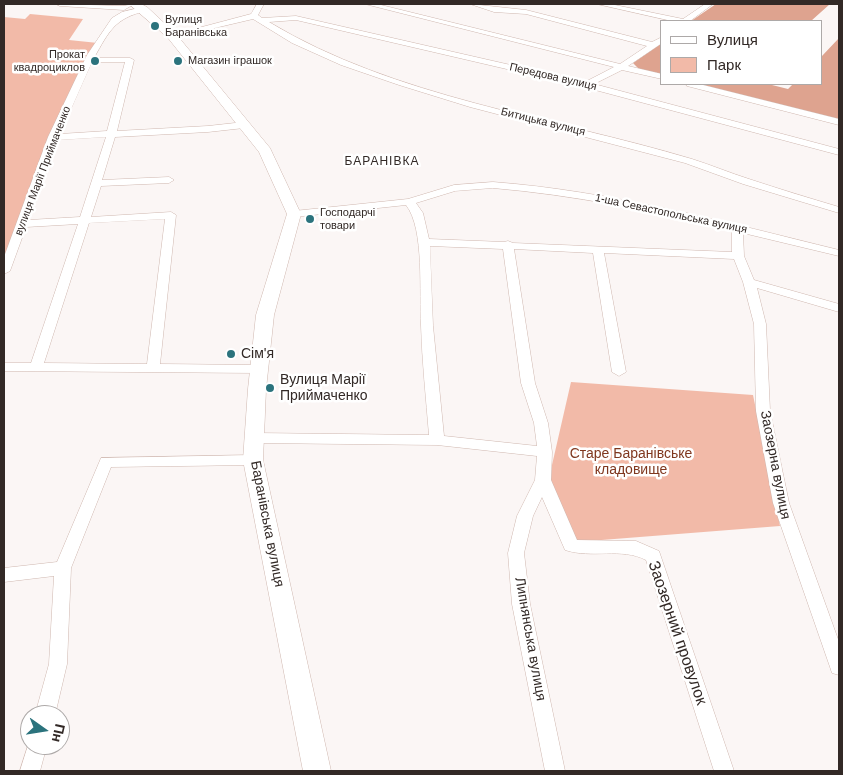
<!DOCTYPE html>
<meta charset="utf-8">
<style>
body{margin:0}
#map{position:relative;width:843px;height:775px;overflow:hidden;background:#fbf6f5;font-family:Arial,sans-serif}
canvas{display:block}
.frame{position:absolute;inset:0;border:5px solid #322926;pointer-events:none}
.legend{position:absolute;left:660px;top:20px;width:162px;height:65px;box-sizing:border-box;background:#fff;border:1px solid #ada9a8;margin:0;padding:6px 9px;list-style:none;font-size:15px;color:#322926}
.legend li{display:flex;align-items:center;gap:10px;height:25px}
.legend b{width:25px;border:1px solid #ada9a8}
.north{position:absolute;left:20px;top:705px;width:50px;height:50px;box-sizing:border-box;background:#fff;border:1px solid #ada9a8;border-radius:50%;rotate:103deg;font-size:14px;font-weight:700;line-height:20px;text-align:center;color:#322926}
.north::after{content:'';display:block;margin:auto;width:18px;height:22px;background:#2b737d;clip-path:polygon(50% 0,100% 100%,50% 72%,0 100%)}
</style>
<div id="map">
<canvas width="843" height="775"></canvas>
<div class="frame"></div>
<ul class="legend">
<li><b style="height:6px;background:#fff"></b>Вулиця</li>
<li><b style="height:14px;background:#f2baa8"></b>Парк</li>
</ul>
<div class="north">Пн</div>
</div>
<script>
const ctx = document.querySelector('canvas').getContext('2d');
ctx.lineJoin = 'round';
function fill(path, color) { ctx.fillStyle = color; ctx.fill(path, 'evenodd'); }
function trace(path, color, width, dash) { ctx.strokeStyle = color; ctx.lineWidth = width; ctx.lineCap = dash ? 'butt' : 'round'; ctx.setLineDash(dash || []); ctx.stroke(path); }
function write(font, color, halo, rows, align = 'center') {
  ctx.font = font + ' Arial,sans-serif'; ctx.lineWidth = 5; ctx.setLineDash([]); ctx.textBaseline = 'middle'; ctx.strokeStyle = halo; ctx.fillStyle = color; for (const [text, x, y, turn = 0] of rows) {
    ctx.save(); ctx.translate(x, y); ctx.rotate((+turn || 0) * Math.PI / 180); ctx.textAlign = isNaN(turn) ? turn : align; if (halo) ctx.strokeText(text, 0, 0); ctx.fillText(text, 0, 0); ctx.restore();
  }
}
fill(new Path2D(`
 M30,14L83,19L69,40L98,43L90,60L4,271V17L25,19Z
 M571,382L753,395L780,526L576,542L549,478Z`), '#f2baa8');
fill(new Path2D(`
 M716,4H830L811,21H691Z
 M839,38V119L699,84H768L788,89L793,84H822V56Z
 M662,43V74L639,69L633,63Z`), '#dea38f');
const street = new Path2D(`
 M56,4L123,6L134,4L124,10L60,6Z
 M257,4H264L258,15L262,18L296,16L585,82L614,67L365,4H377L620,64L647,46L526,14L494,12L470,4L526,10L652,42L662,37V43L628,66L662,74V79L622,70L594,84L839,149V155L584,87L296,20L269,22C395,98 552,117 692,159C711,165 730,173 749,179C779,189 809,198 839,207V213L743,184L685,163L470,107L399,85L341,65L292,43L253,19L172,38L168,36L251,14Z
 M597,4H610L683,19L705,4H713L690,21H672Z
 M143,7L147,9L146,11C115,18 109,31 94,58H130L134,60L117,131L208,126L244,122L249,125L244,128L208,132L115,137L102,180L169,177L174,180L169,183L101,186L91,217L171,212L176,215L160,364L259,365L266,369L259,373L4,371V363H31L78,224L26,227L10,271L4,274V257L48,137L87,55L112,18L122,12ZM92,62H125L107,131L60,134ZM106,137L80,217L29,220L58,140ZM165,219L147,364L44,363L89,223Z
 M686,84H699L839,119V125L687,86Z
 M493,182C611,191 725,222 839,250V256L743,233L744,256L754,280L839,304V312L757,288L766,324L770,411L789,503L839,642V675L832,673L830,667L773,503L756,411L754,324L743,282L734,259L604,253L626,372L619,376L612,372L593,253L514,249L535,383L548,423L552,452L551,480L577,540L636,541L659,551L734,771H714L646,560C621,547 592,559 565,550L542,497L533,516L524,553L530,604L565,771H545L512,604L508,553L517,516L535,480L537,456L437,445L255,443L250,442L248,438L250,434L255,433L429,435C426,398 422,361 421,325C419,294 425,229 406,205L294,217L289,214L294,211L408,199L454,185ZM493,188C574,195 653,211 732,230V252L513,243L508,241L504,242L429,239L423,213L416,203L455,191ZM430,246L503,249L521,383L534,423L537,446L444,436L433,326Z
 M253,455L258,456L260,460L258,464L253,465L111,467L71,568L67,664L55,715H35L49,664L54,576L4,582V568L57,562L101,458Z
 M30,739V745H47L40,771H20Z`);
const secondary = new Path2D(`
 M129,4H141L147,7L176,34L270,148L301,214L274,315L266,389L263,460L331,771H303L243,460L248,389L256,315L287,214L259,152L168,38Z`);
trace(street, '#cfb7af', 1);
trace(secondary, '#cfb7af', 1);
fill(street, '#fff');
fill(secondary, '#fff');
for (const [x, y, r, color] of [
 [155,26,5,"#2b737d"],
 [95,61,5,"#2b737d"],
 [178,61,5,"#2b737d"],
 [310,219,5,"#2b737d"],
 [231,354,5,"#2b737d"],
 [270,388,5,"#2b737d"]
]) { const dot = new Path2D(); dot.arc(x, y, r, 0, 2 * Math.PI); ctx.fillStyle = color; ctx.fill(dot); trace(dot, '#fff', 2); }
write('11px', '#322926', '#fff', [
 ["Вулиця",165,20],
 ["Баранівська",165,33],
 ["Прокат",85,55,"right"],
 ["квадроциклов",85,68,"right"],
 ["Магазин іграшок",188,61],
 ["Господарчі",320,213],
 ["товари",320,226]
], 'left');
write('11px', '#322926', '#fff', [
 ["Передова вулиця",553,77,13],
 ["Битицька вулиця",543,122,14],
 ["вулиця Марії Приймаченко",43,171,-69],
 ["1-ша Севастопольська вулиця",671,214,12]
]);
ctx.letterSpacing = '1px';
write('12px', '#322926', '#fff', [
 ["БАРАНІВКА",382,162]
]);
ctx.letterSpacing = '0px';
write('14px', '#322926', '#fff', [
 ["Сім'я",241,354],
 ["Вулиця Марії",280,380],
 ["Приймаченко",280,396]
], 'left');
write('14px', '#7f371e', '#fff', [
 ["Старе Баранівське",631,454],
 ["кладовище",631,470]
]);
write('14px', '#322926', '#fff', [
 ["Заозерна вулиця",775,465,79],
 ["Баранівська вулиця",267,524,79],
 ["Липнянська вулиця",530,639,80]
]);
write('16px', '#322926', '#fff', [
 ["Заозерний провулок",677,633,71]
]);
</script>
